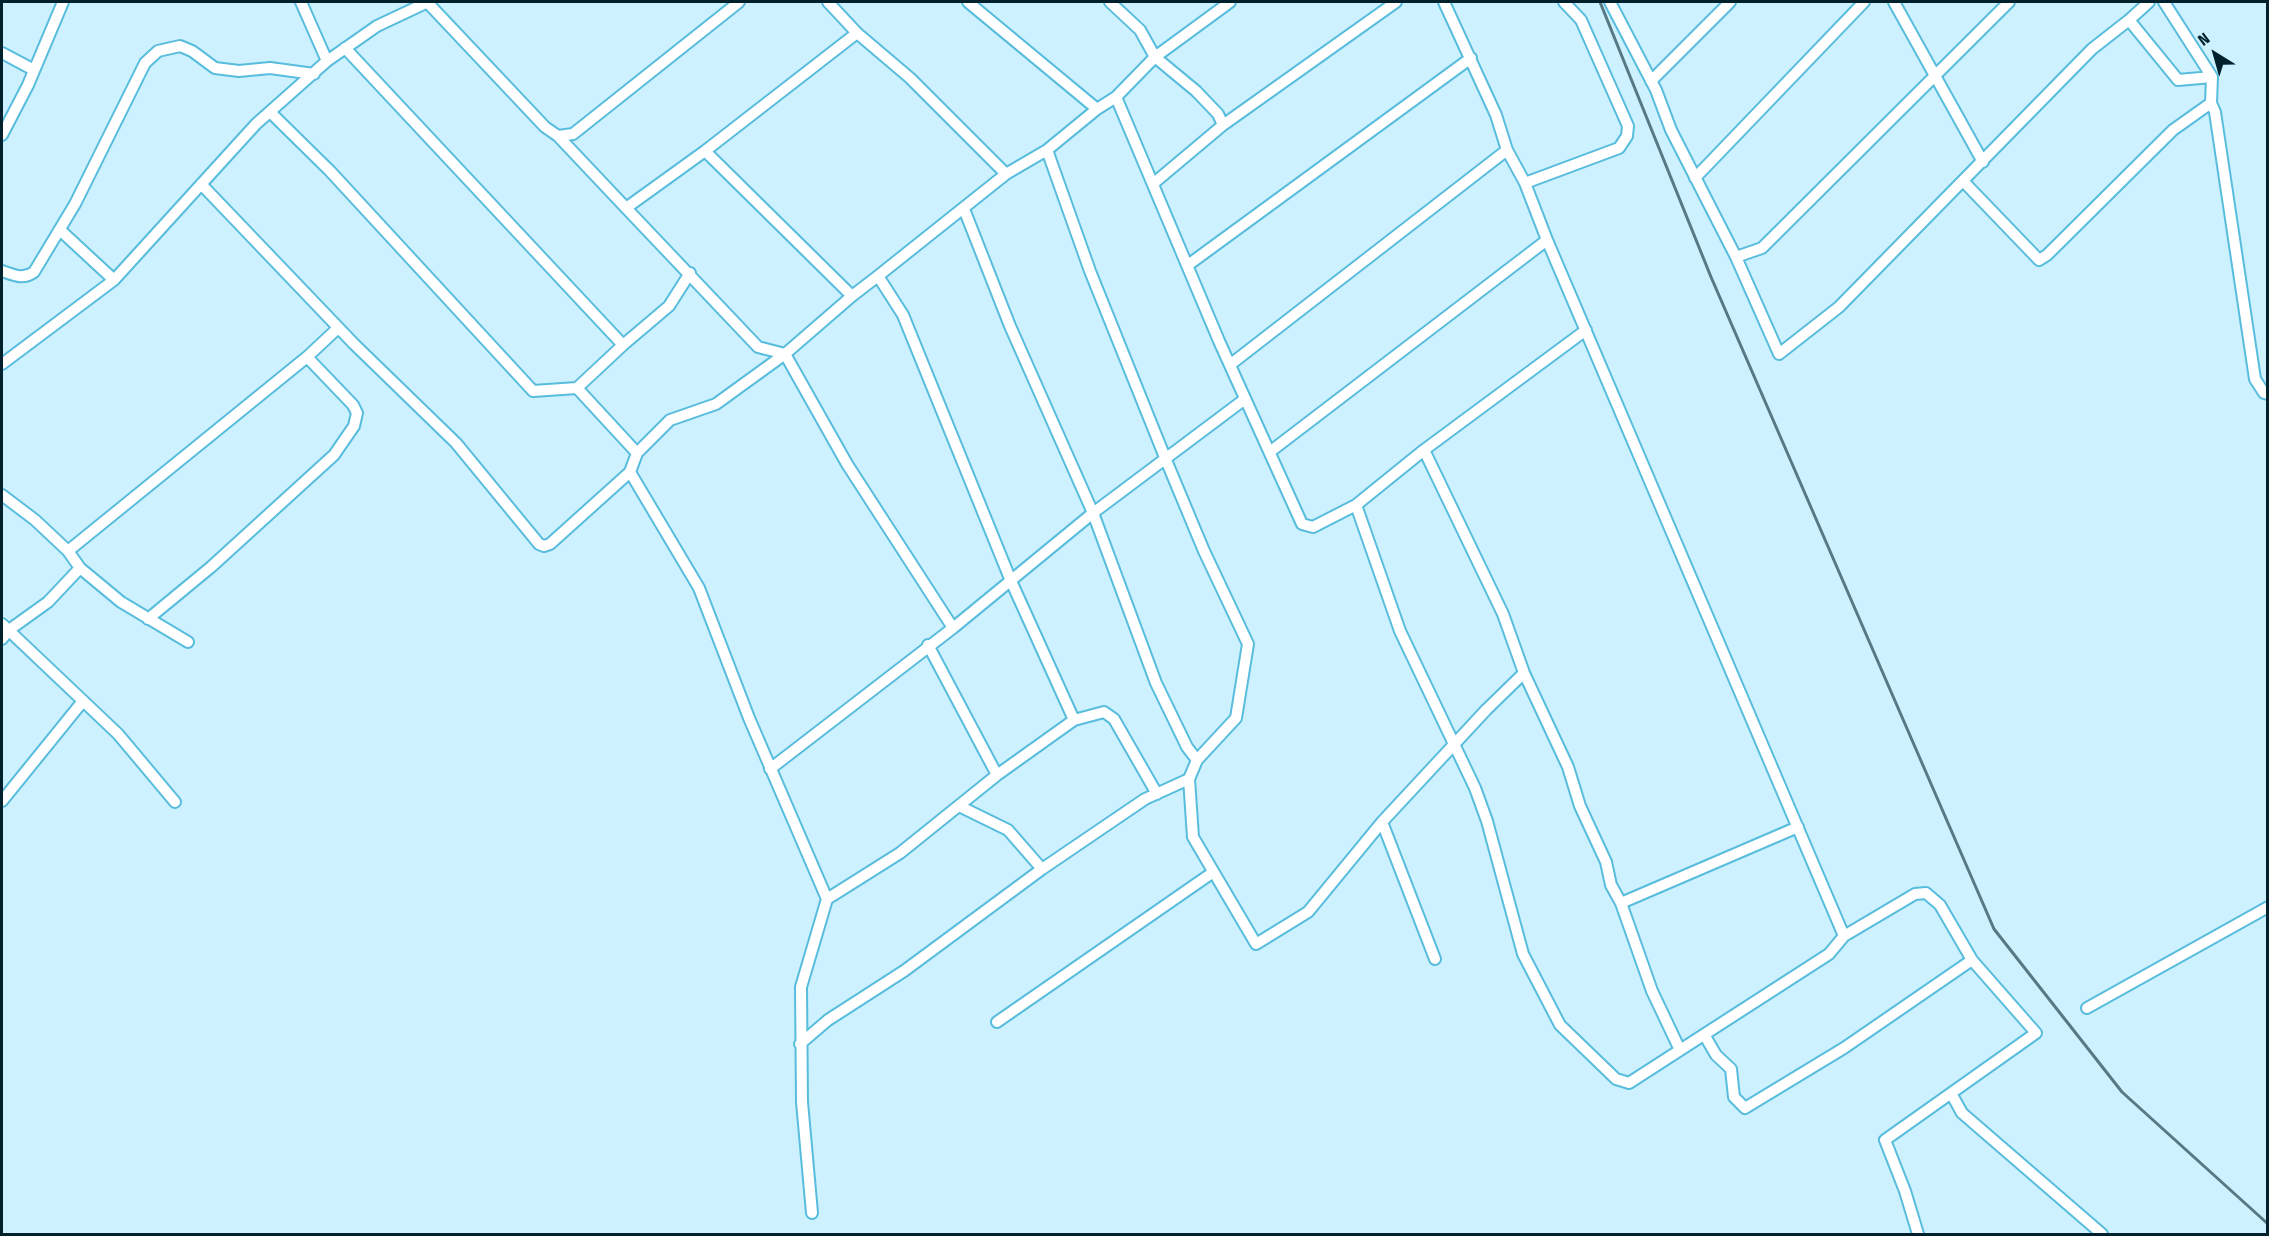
<!DOCTYPE html>
<style>
body{margin:0}
#map{position:relative;width:2269px;height:1236px;overflow:hidden;background:#cdf1fe;font-family:"Fira Sans Condensed",sans-serif}
canvas{display:block}
.frame{position:absolute;inset:0;border:3px solid #01222c;pointer-events:none}
.north{position:absolute;left:2185px;top:24px;width:60px;height:60px;-webkit-text-stroke:4px #cdf1fe;paint-order:stroke;rotate:323deg;font-size:16px;font-weight:700;line-height:24px;text-align:center;color:#01222c}
.north::after{content:'';display:block;margin:auto;width:21px;height:27px;background:#01222c;clip-path:polygon(50% 0,100% 100%,50% 72%,0 100%)}
</style>
<div id="map">
<canvas width="2269" height="1236"></canvas>
<div class="frame"></div>
<div class="north">N</div>
</div>
<script>
const ctx = document.querySelector('canvas').getContext('2d');
ctx.lineJoin = 'round';
function trace(path, color, width, dash) { ctx.strokeStyle = color; ctx.lineWidth = width; ctx.lineCap = dash ? 'butt' : 'round'; ctx.setLineDash(dash || []); ctx.stroke(path); }
const minor = new Path2D(`
 M301,2L327,61
 M427,2L545,127L558,136L626,208L705,151L857,33
 M828,2L857,33L910,78L1006,174
 M968,2L1097,109
 M1110,2L1140,30L1155,57L1196,91L1218,114L1223,125L1154,183
 M1230,2L1155,57L1116,97L1219,341L1302,524L1313,527L1356,505L1424,450L1586,330
 M1444,2L1496,115L1507,150L1525,183L1547,240L1844,936
 M1610,2L1656,90L1671,130L1736,257L1779,354L1839,307L2092,49L2129,20L2178,80L2212,77
 M1894,2L1983,162
 M2164,2L2212,77L2211,103L2215,112L2255,379L2264,393L2268,394
 M2129,20L2149,2
 M2,53L34,70
 M1651,81L1730,2
 M270,112L330,171L533,391L577,388
 M1223,125L1396,2
 M2,135L28,85L63,2
 M558,136L573,134L739,2
 M1047,150L1090,271L1166,460L1204,551L1248,644L1236,718L1197,760
 M705,151L852,296L878,276L903,315L1011,581L1074,720
 M1695,178L1864,2
 M1963,181L2039,260L2047,255L2173,130L2211,103
 M1525,183L1619,148L1627,136L1628,126L1581,20L1564,2
 M201,184L354,344L456,443L539,544L544,546L550,544L630,472L637,453L577,388L623,345L345,48
 M626,208L758,347L785,354L847,464L953,628
 M964,209L1010,326L1093,513L1156,683L1187,747L1197,760L1189,779L1193,837L1256,944L1308,912L1382,822L1486,710L1524,673
 M60,230L114,280
 M1736,257L1762,248L2009,2
 M1188,265L1471,58
 M2,271C14,275 23,280 34,272L75,204L145,63L158,51L180,46L192,51L215,68L239,71L270,68L314,74
 M878,276L1006,174L1047,150L1097,109L1116,97
 M623,345L669,306L690,273
 M2,364L114,280L256,124L327,61L377,26L428,2
 M1231,364L1507,150
 M1424,450L1503,614L1524,673L1568,767L1580,806L1606,862L1611,885L1621,903L1652,991L1680,1050
 M1271,451L1547,240
 M637,453L670,420L716,404L785,354L852,296
 M630,472L699,588L749,718L827,899L801,987L802,1102L812,1213
 M2,495L35,520L68,551L80,568L121,602L188,642
 M1356,505L1400,631L1475,788L1487,821L1523,954L1560,1025L1616,1079L1629,1083L1829,954L1844,936L1915,894L1926,893L1940,905L1972,960L2036,1033L1885,1140L1905,1191L1918,1234
 M68,551L307,357L338,328
 M148,619L211,567L334,455L354,426L357,413L353,405L307,357
 M2,624L118,734L175,802
 M2,639L9,630L48,602L80,568
 M928,645L997,775
 M770,769L953,628L1093,513L1245,399
 M2,801L83,701
 M959,806L1008,830L1042,869
 M1382,822L1435,959
 M827,899L900,853L997,775L1074,720L1104,712L1114,719L1157,794
 M1621,903L1798,827
 M2087,1008L2268,907
 M997,1022L1212,873
 M1705,1036L1716,1055L1731,1069L1734,1097L1745,1108L1844,1048L1972,960
 M800,1044L828,1020L904,971L1042,869L1145,799L1189,779
 M1952,1095L1962,1113L2102,1234`);
trace(minor, '#58bddd', 14);
trace(minor, '#fff', 10);
trace(new Path2D(`
 M1600,2L1711,277L1994,929L2122,1092L2268,1224`), '#567984', 3);
</script>
